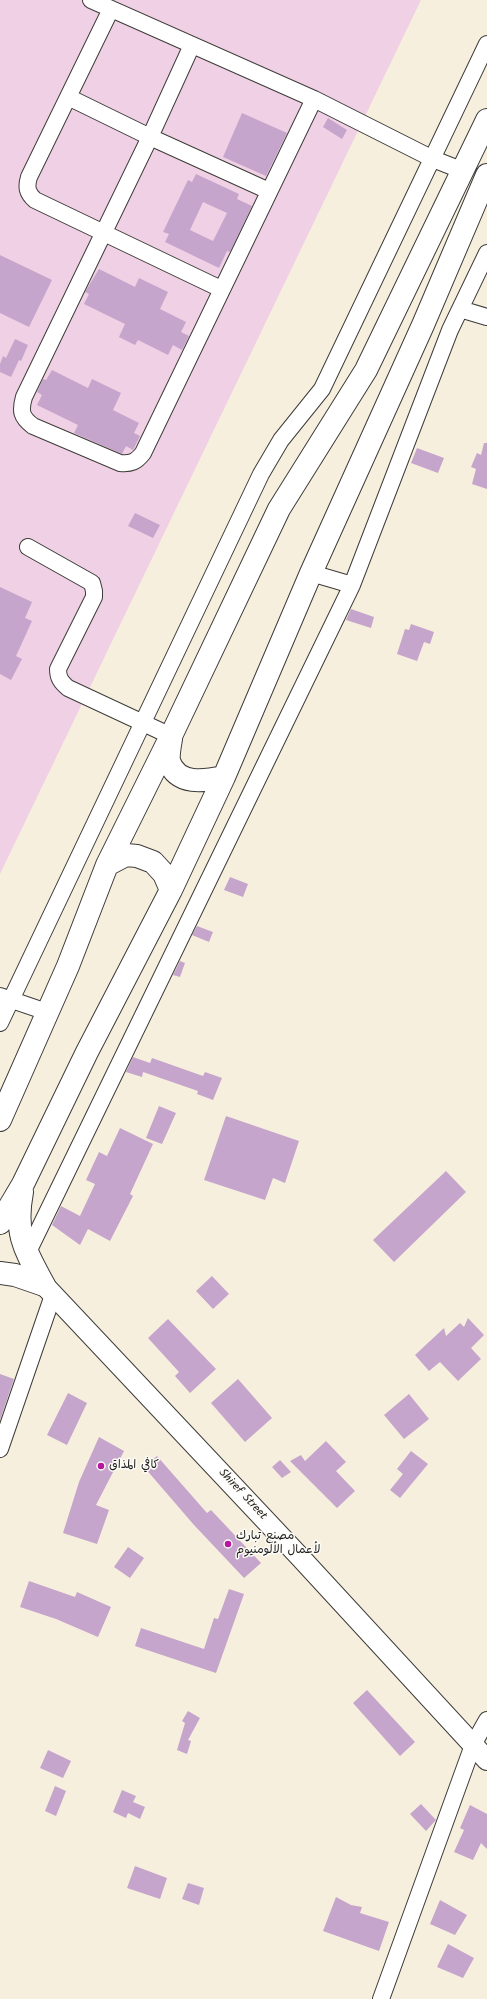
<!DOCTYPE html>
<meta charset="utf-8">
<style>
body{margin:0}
canvas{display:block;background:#f7efde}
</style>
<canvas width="487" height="1999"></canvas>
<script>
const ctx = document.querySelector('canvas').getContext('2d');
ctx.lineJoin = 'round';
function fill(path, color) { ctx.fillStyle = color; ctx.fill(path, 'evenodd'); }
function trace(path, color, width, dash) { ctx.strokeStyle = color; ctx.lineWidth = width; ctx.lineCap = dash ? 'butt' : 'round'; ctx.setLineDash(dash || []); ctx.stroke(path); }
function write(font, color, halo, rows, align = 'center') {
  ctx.font = font + ' Kalam,"Playpen Sans Arabic",sans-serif'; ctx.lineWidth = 3; ctx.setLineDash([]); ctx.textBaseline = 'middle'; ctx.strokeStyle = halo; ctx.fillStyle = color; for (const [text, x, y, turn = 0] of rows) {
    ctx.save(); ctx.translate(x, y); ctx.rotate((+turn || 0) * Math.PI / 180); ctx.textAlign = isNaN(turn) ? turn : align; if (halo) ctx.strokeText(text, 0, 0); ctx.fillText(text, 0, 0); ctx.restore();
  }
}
fill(new Path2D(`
 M0,0H421L0,874Z`), '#f0d0e4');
fill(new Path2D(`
 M242,113L287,133L266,176L223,157Z
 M328,118L347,130L342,139L323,127Z
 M196,174L239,194L237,199L252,206L230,252L227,251L219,268L165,242L169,234L163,232L188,180L192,182ZM203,202L227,213L213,241L190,230Z
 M0,255L52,280L29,327L0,313Z
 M99,269L135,287L139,278L168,292L160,309L186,322L181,332L189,336L182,350L173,345L168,355L138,340L135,345L119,337L125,324L84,304L89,294L85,292Z
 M15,339L28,345L21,361L19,360L11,377L0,372V364L3,356L6,358Z
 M52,370L88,388L92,379L121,393L113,410L139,423L134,433L140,436L133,450L126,446L122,454L74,433L78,425L37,405L42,395L37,392L43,379L46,380Z
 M484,443H487V489L472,484L476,469L471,467L477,453L481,455Z
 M417,448L444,458L438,473L411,463Z
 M135,513L160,525L153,538L128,526Z
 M0,587L32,602L25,618L32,621L16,656L22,659L11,680L0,674Z
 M351,609L374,617L371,628L346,620Z
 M411,624L434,632L430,644L424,642L417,661L397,654L405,629L409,630Z
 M230,877L248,884L243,897L224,890Z
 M197,926L213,932L209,942L192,935Z
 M180,961L185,963L180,977L173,975Z
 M133,1057L150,1063L152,1058L203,1076L205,1072L222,1078L213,1100L197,1094L198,1091L143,1072L142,1077L126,1072Z
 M159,1106L176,1113L162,1144L146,1138Z
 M226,1116L299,1141L285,1183L273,1178L265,1200L204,1180Z
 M120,1128L153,1144L130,1194L133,1196L110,1241L88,1229L80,1245L52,1225L61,1206L80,1216L95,1184L86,1180L99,1152L107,1156Z
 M446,1171L466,1192L394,1262L373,1240Z
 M212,1276L229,1294L213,1309L196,1291Z
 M468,1318L484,1335L471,1348L481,1359L458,1381L440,1362L429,1371L415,1355L444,1328L446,1336L460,1323L464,1327Z
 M168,1319L216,1369L190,1393L175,1376L179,1372L148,1338Z
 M0,1374L14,1379L0,1420Z
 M238,1379L272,1418L245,1442L211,1403Z
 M68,1393L87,1403L67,1445L47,1435Z
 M409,1394L429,1419L404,1439L384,1415Z
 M99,1437L124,1451L96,1505L109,1510L97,1544L63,1533L79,1482Z
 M326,1441L346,1462L336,1471L355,1491L337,1508L290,1461L301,1455L305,1461Z
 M411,1451L428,1464L400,1498L390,1490L403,1474L397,1469Z
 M157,1456L207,1513L211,1510L261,1563L244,1578L194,1525L144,1467Z
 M280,1460L291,1472L282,1478L272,1467Z
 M128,1547L144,1558L130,1578L114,1567Z
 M29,1581L75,1597L77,1592L111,1607L98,1637L56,1619L20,1607Z
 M229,1589L244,1594L216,1673L135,1646L141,1628L204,1649L214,1618L218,1619Z
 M367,1690L415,1742L400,1756L353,1703Z
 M188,1711L200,1718L188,1740L191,1741L187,1754L177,1750L185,1723L182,1721Z
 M48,1750L71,1761L63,1778L40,1768Z
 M55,1786L66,1791L56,1816L45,1811Z
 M122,1790L136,1796L133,1802L145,1807L140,1819L128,1813L126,1818L113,1812Z
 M421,1804L436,1820L426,1831L410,1814Z
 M470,1805L487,1814V1849L481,1843L473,1860L454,1852L464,1830L460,1828Z
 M135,1866L167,1878L160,1899L127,1888Z
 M188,1883L204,1888L199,1905L182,1899Z
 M336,1897L351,1905L362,1907L360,1913L389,1922L379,1951L323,1931Z
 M440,1900L467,1915L455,1935L430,1924Z
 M448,1944L474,1958L463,1978L437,1967Z`), '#c5a5cb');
const minor = new Path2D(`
 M91,0L314,99L433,159L461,170
 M111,9L29,177C26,187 27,193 35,200L221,289
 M192,45L150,137L24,397C20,411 21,417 33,426L120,463C131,464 136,462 143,453L314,99
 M68,97L150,137L269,191
 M460,309L487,317
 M28,547L92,583L94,591V597L58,669C58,678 61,682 68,688L171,736
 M311,573L352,585
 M0,996L47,1012
 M0,1023L261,474L281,440L322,389L487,44
 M27,1254L352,585L450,330L487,253
 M0,1449L53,1295
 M381,1999L473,1745L487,1720`);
const major = new Path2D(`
 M44,1285L300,1557L487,1760`);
const highway = new Path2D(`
 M171,739C170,745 168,755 169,761C177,786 205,781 224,777
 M107,865L126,855L137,856L153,862L164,874L171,890
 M0,1120L68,966L107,865L171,736L279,509L366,370L487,120
 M22,1192C14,1234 25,1250 44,1285
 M0,1223L23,1184L87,1052L171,890L224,777L311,573L423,325L487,175
 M0,1273L15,1275L44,1285`);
trace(minor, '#3d3c39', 18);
trace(major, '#3d3c39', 22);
trace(highway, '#3d3c39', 24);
trace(minor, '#fff', 16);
trace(major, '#fff', 20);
trace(highway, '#fff', 22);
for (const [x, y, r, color] of [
 [101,1466,4,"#b5179e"],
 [228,1544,4,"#b5179e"]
]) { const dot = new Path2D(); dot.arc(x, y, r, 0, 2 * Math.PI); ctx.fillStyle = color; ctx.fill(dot); trace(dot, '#fdfcf7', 1.5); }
write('12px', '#1c1c1c', '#fdfcf7', [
 ["كافي المذاق",109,1466],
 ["مصنع تبارك",236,1537],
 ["لأعمال الألومنيوم",236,1551]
], 'left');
write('12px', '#1c1c1c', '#fdfcf7', [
 ["Shiref Street",242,1495,47]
]);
</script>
